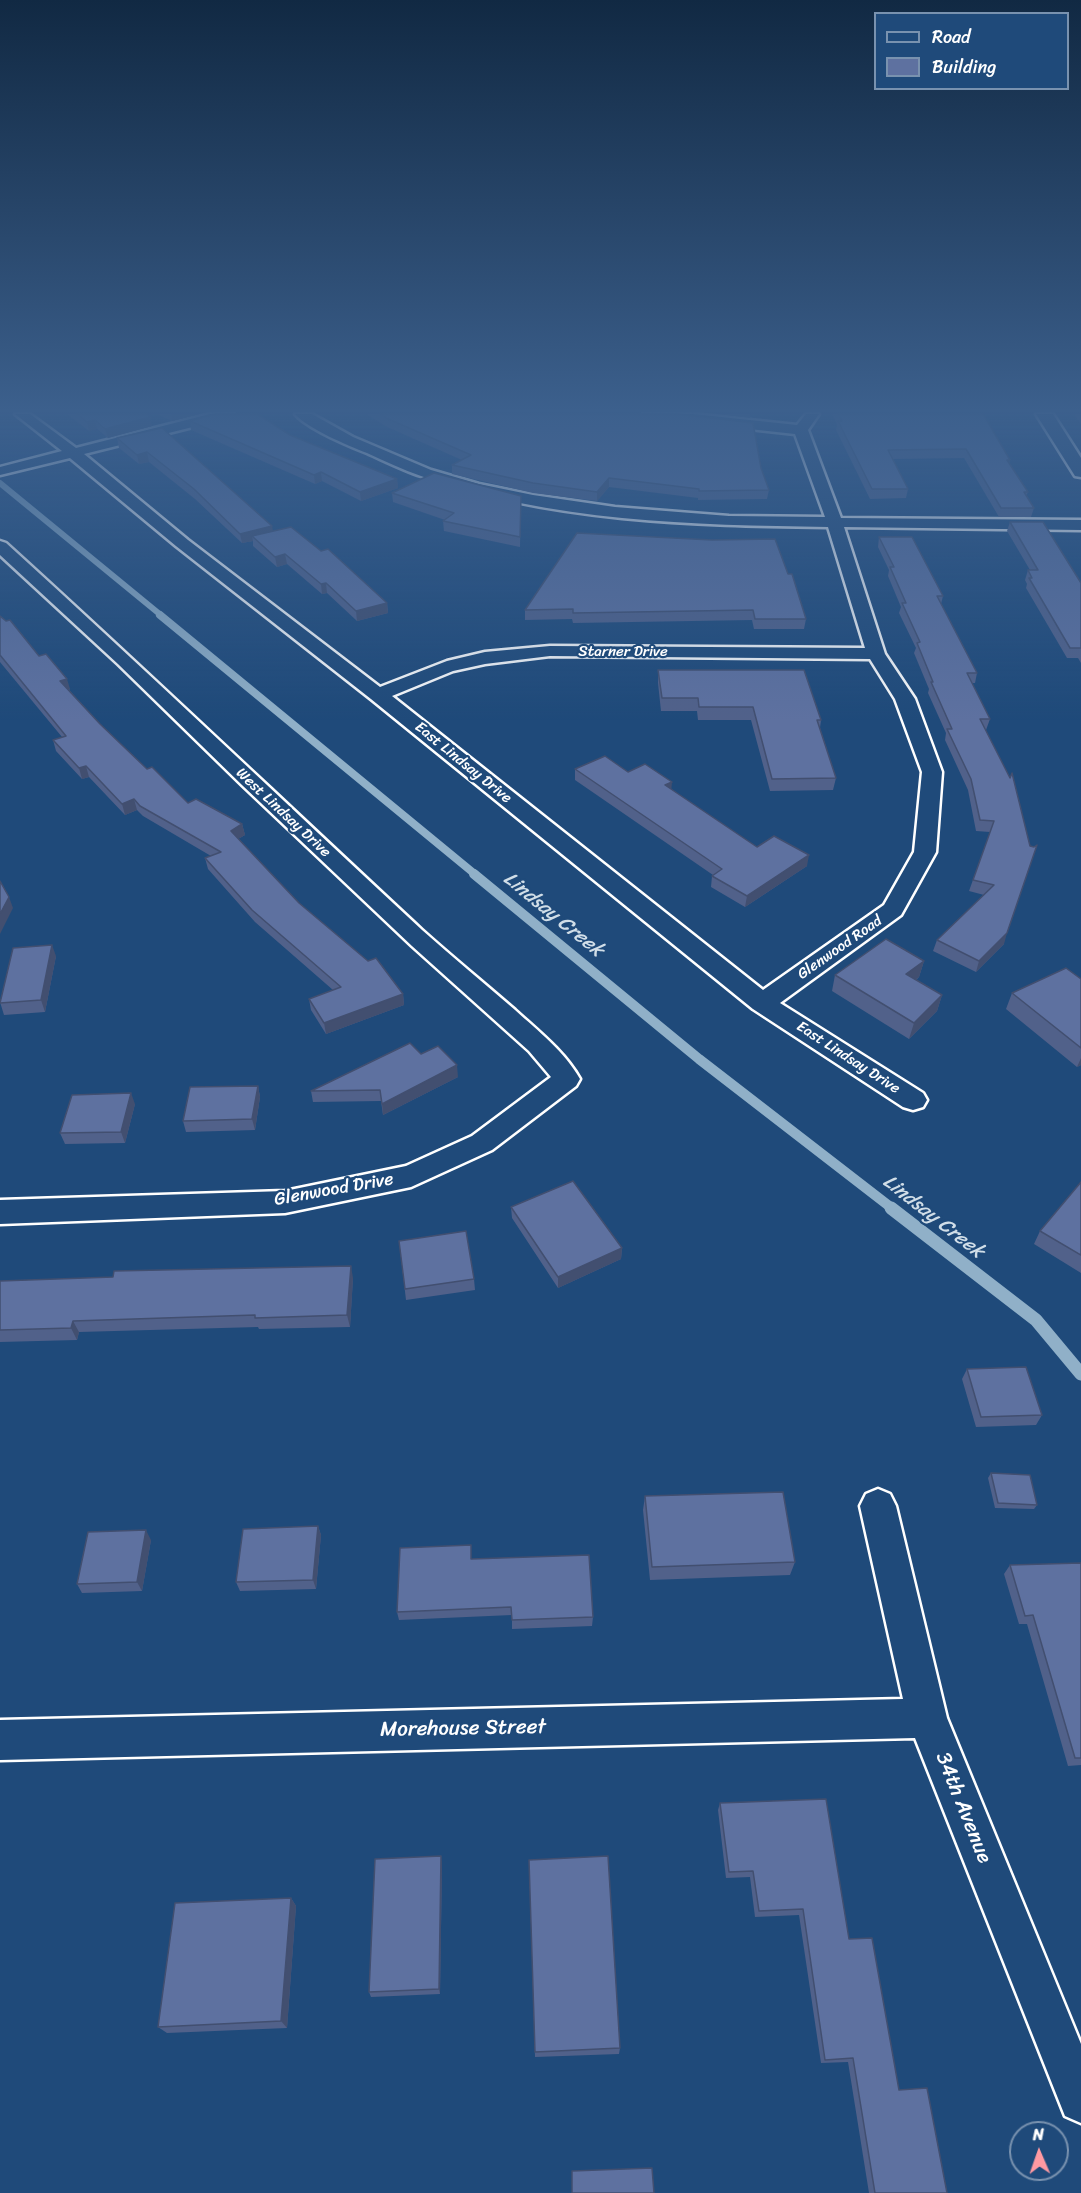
<!DOCTYPE html>
<style>
body{margin:0}
#map{position:relative;width:1081px;height:2193px;overflow:hidden;background:#1f4a7a;font-family:Sriracha,sans-serif}
canvas{display:block}
.legend{position:absolute;left:874px;top:12px;width:195px;height:78px;box-sizing:border-box;background:#1f4a7a;border:2px solid #7992af;margin:0;padding:8px 10px;list-style:none;font-size:18px;color:#fff}
.legend li{display:flex;align-items:center;gap:12px;height:30px}
.legend b{width:30px;border:2px solid #7992af}
.north{position:absolute;left:1009px;top:2121px;width:60px;height:60px;box-sizing:border-box;background:#1f4a7a;border:2px solid #7992af;border-radius:50%;rotate:358deg;font-size:16px;font-weight:700;line-height:24px;text-align:center;color:#fff}
.north::after{content:'';display:block;margin:auto;width:21px;height:27px;background:#ff9aa2;clip-path:polygon(50% 0,100% 100%,50% 72%,0 100%)}
</style>
<div id="map">
<canvas width="1081" height="2193"></canvas>
<ul class="legend">
<li><b style="height:8px;background:#1f4a7a"></b>Road</li>
<li><b style="height:16px;background:#5e71a0"></b>Building</li>
</ul>
<div class="north">N</div>
</div>
<script>
const ctx = document.querySelector('canvas').getContext('2d');
ctx.lineJoin = 'round';
function trace(path, color, width, dash) { ctx.strokeStyle = color; ctx.lineWidth = width; ctx.lineCap = dash ? 'butt' : 'round'; ctx.setLineDash(dash || []); ctx.stroke(path); }
function fill(path, color) { ctx.fillStyle = color; ctx.fill(path, 'evenodd'); }
function write(font, color, halo, rows, align = 'center') {
  ctx.font = font + ' Sriracha,sans-serif'; ctx.lineWidth = 4.5; ctx.setLineDash([]); ctx.textBaseline = 'middle'; ctx.strokeStyle = halo; ctx.fillStyle = color; for (const [text, x, y, turn = 0] of rows) {
    ctx.save(); ctx.translate(x, y); ctx.rotate((+turn || 0) * Math.PI / 180); ctx.textAlign = isNaN(turn) ? turn : align; if (halo) ctx.strokeText(text, 0, 0); ctx.fillText(text, 0, 0); ctx.restore();
  }
}
trace(new Path2D(`
 M0,483L162,616`), '#90b0c8', 6);
trace(new Path2D(`
 M160,615L476,875`), '#90b0c8', 8);
trace(new Path2D(`
 M474,874L699,1059L893,1209`), '#90b0c8', 10);
trace(new Path2D(`
 M891,1208L1036,1320L1081,1374`), '#90b0c8', 13);
const street = new Path2D(`
 M15,414H30L76,448L210,414H234L233,417L84,454L188,540L380,687L447,661L485,652L550,646L865,648L828,527C693,525 550,522 421,476C403,470 385,461 367,453C347,445 308,429 295,414H312L353,437L431,470L479,484L533,495L615,507L729,516L825,517L795,434L649,418L643,414H693L797,425L806,414H819L808,430L841,518L1081,520V530L844,527L885,654L915,699L942,772L936,852L901,915L780,1003L923,1093L927,1100L923,1107L913,1110L903,1107L753,1009L371,699L176,546L70,458L0,475V467L62,451ZM550,656L870,659L895,699L922,772L914,852L884,905L763,990L392,696L453,671L485,664Z
 M0,541L6,543C146,670 283,801 422,930C452,957 484,983 515,1010C538,1031 565,1052 580,1079L576,1086L492,1150L411,1187L285,1213L0,1224V1200L285,1191L406,1166L472,1136L551,1077L529,1051L412,946L242,785L118,664L0,555Z
 M878,1489L890,1494L896,1506L947,1718L1081,2044V2123L1065,2116L915,1738L0,1760V1720L903,1699L860,1506L866,1494Z`);
const secondary = new Path2D(`
 M1036,414H1053L1081,458V477L1075,476Z`);
trace(street, '#fff', 5);
trace(secondary, '#fff', 5);
fill(street, '#1f4a7a');
fill(secondary, '#1f4a7a');
fill(new Path2D(`
 M67,414H147L152,426L108,438L97,429L89,431Z
 M157,414H199L172,421Z
 M366,414H678L761,468L769,490L767,499L698,500V498L609,487L597,501L533,493L452,474V465L462,460L387,427Z
 M719,414H750V418Z
 M832,414H983L1010,460L1009,464L1028,492L1026,496L1034,508L1031,517H999L964,458L893,459L908,489L906,498L870,499L836,430L837,424Z
 M1074,414H1081V424Z
 M190,421L290,435L397,479L398,488L361,501L322,481L315,484L191,430Z
 M162,428L273,531L321,551L387,603L388,613L357,621L327,593L322,594L287,564L277,567L253,546V541L242,543L195,499L149,462L139,464L119,448L117,438Z
 M392,493L521,496L520,547L444,531L443,521L445,520L393,502Z
 M1010,522L1081,583V663L1078,658H1067L1026,588L1027,584L1025,580L1028,570H1030L1007,531Z
 M577,533L806,619L804,629H754L752,620L573,623L572,619L525,620V610Z
 M879,537L943,596L941,604L977,673L975,683H972L990,719L986,730H985L1010,778L1004,944L976,972L933,951L937,940L984,895L969,891L990,832L976,831L968,790L945,740L946,733L928,693L929,689L914,653L916,648L899,613L901,607L888,576L889,570L878,547Z
 M0,616L70,689L69,690L100,724L147,769L188,803L242,824L245,835L238,839L299,903L403,994L404,1005L326,1034L311,1010L309,999L333,990L255,922L208,869L205,858L211,856L143,816L137,810L125,815L89,777L82,779L56,751L53,740L62,737L0,662Z
 M658,670L821,720L820,728L836,778L833,790L770,791L751,720H698L697,711H661L658,683Z
 M575,769L628,772L671,790L757,847L807,866L745,907L711,887L712,876L713,875L575,780Z
 M56,956L45,1012L4,1015L0,1002Z
 M924,961L919,977L916,980L942,995L937,1011L909,1039L832,991L835,975Z
 M1081,979V1065L1077,1067L1006,1009L1012,993Z
 M421,1054L458,1077L383,1115L381,1101L313,1102L311,1091Z
 M258,1086L260,1097L255,1130L186,1132L183,1121Z
 M135,1104L125,1143L65,1144L60,1133Z
 M1081,1182V1273L1034,1244L1040,1231Z
 M511,1207L622,1248L621,1259L558,1288L512,1218Z
 M399,1241L474,1279L475,1290L406,1300Z
 M353,1278L350,1327L259,1329L258,1327L79,1332L77,1340L0,1342V1281Z
 M967,1369L1042,1415L1036,1425L976,1427L962,1379Z
 M991,1473L1037,1505L1034,1509L995,1508L988,1478Z
 M645,1496L795,1562L790,1575L650,1580L643,1510Z
 M318,1526L321,1535L316,1589L240,1591L236,1582Z
 M151,1540L142,1591L82,1593L77,1584Z
 M472,1559L593,1617L592,1626L512,1629V1615L399,1620L397,1612Z
 M1081,1563V1765L1068,1766L1027,1624H1019L1004,1574L1010,1565Z
 M720,1803L849,1939L899,2090L947,2193H869L848,2062L821,2063L799,1915L755,1917L750,1877L726,1878L718,1810Z
 M529,1860L620,2048L619,2054L535,2057Z
 M442,1863L440,1994L371,1997L369,1992Z
 M291,1898L296,1906L287,2028L167,2033L158,2027Z`), '#51618a');
fill(new Path2D(`
 M171,414H199L172,421Z
 M150,417L152,426L108,438L105,429Z
 M95,420L97,429L89,431L87,422Z
 M147,452L149,462L139,464L137,455Z
 M321,472L322,481L315,484L314,475Z
 M609,478V487L597,501V492Z
 M397,479L398,488L361,501L360,492Z
 M272,526L274,536H252L253,541L242,543L240,534Z
 M285,554L287,564L277,567L275,557Z
 M326,583L327,593L322,594L321,584Z
 M387,603L388,613L357,621L356,611Z
 M67,679L70,689L64,691L60,681Z
 M86,766L89,777L82,779L79,768Z
 M672,782L671,793L665,785Z
 M134,799L137,810L125,815L122,804Z
 M242,824L245,835L233,842L231,831Z
 M809,855L807,866L745,907L747,896Z
 M9,897L13,908L0,934V914Z
 M1007,933L1004,944L976,972L979,961Z
 M52,945L56,956L45,1012L41,1000Z
 M924,961L919,977L902,990L906,974Z
 M403,994L404,1005L326,1034L324,1023Z
 M942,995L937,1011L909,1039L914,1023Z
 M1081,1058V1065L1077,1067Z
 M457,1065L458,1077L383,1115L382,1104Z
 M258,1086L260,1097L255,1130L252,1119Z
 M131,1093L135,1104L125,1143L121,1132Z
 M622,1248L621,1259L558,1288V1277Z
 M351,1266L353,1278L350,1327L347,1315Z
 M73,1321L79,1332L77,1340L71,1328Z
 M318,1526L321,1535L316,1589L313,1580Z
 M146,1530L151,1540L142,1591L137,1582Z
 M441,1856L442,1863L440,1994L439,1989Z
 M291,1898L296,1906L287,2028L281,2021Z`), '#424f70');
const building = new Path2D(`
 M77,414H147L150,417L105,429L95,420L87,422Z
 M215,414H257L290,435L397,479L360,492L321,472L314,475L190,421Z
 M380,414H678L753,423L761,468L769,490L699,491V489L609,478L597,492L533,483L452,465L471,455L386,418Z
 M838,414H983L1010,460H1007L1028,492H1024L1034,508H1001L966,449L888,450L908,489H872L838,421H842Z
 M162,428L272,526L240,534L194,489L147,452L137,455L117,438Z
 M434,473L521,496L520,537L443,521L454,513L392,493Z
 M1010,522H1043L1081,583V648H1070L1029,578H1032L1028,570H1038Z
 M291,527L321,551L328,549L387,603L356,611L326,583L321,584L285,554L275,557L252,536Z
 M577,533L712,540L775,539L788,574H792L806,619H755L753,610L573,613V609L525,610Z
 M879,537H912L943,596H937L977,673H967L990,719H980L1010,778L1012,773L1030,846L1034,847L1037,845L1007,933L979,961L937,940L994,885L973,880L994,821L980,820L971,779L947,729H952L931,682H933L917,643L920,642L902,603H906L890,567H894Z
 M0,616L6,621L10,620L39,656L46,654L67,679L60,681L100,724L147,769L152,767L188,803L196,799L242,824L231,831L299,903L368,961L376,958L403,994L324,1023L309,999L341,987L252,910L205,858L221,852L140,806L134,799L122,804L86,766L79,768L53,740L66,736L0,655Z
 M658,670H804L821,720H817L836,778L772,779L753,707H699L698,698H662Z
 M605,756L628,772L645,764L672,782L665,785L757,847L774,836L809,855L747,896L712,876L722,869L575,769Z
 M0,881L9,897L0,914Z
 M886,939L924,961L906,974L942,995L914,1023L835,975Z
 M52,945L41,1000L0,1003L13,948Z
 M1066,968L1081,979V1048L1012,993Z
 M410,1043L421,1054L438,1046L457,1065L382,1104L380,1090L311,1091Z
 M258,1086L252,1119L183,1121L190,1087Z
 M131,1093L121,1132L60,1133L72,1095Z
 M573,1181L622,1248L558,1277L511,1207Z
 M1081,1182V1255L1040,1231Z
 M466,1231L474,1279L405,1289L399,1241Z
 M351,1266L347,1315L255,1318V1315L73,1321L71,1328L0,1330V1281L113,1277L114,1271Z
 M1026,1367L1042,1415L981,1417L967,1369Z
 M991,1473L1030,1475L1037,1505L998,1503Z
 M783,1492L795,1562L652,1567L645,1496Z
 M318,1526L313,1580L236,1582L243,1529Z
 M146,1530L137,1582L77,1584L88,1532Z
 M471,1545V1559L589,1555L593,1617L512,1620L511,1607L397,1612L400,1548Z
 M1081,1563V1758H1075L1033,1615L1025,1616L1010,1565Z
 M826,1799L849,1939L872,1938L899,2090L927,2088L947,2193H875L853,2058L825,2060L803,1909L759,1911L753,1871L729,1872L720,1803Z
 M441,1856L439,1989L369,1992L375,1859Z
 M608,1856L620,2048L535,2052L529,1860Z
 M291,1898L281,2021L158,2027L175,1903Z
 M652,2168L654,2193H572V2171Z`);
fill(building, '#5e71a0');
trace(building, '#424f70', 1.5);
const sky = ctx.createLinearGradient(0, 0, 0, 721);
sky.addColorStop(0, '#112943');
sky.addColorStop(0.57, '#3c608d');
sky.addColorStop(1, '#3c608d00');
ctx.fillStyle = sky;
ctx.fillRect(0, 0, 1081, 721);
write('15px', '#fff', '#1f4a7a', [
 ["Starner Drive",623,652],
 ["East Lindsay Drive",463,763,39],
 ["West Lindsay Drive",283,813,43],
 ["Glenwood Road",840,948,-35],
 ["East Lindsay Drive",848,1058,33]
]);
write('18px', '#fff', '#1f4a7a', [
 ["Glenwood Drive",334,1190,-10]
]);
write('italic 20px', '#d1dee8', '#1f4a7a', [
 ["Lindsay Creek",553,915,39],
 ["Lindsay Creek",933,1217,38]
]);
write('21px', '#fff', '#1f4a7a', [
 ["Morehouse Street",463,1729,-1],
 ["34th Avenue",963,1808,68]
]);
</script>
